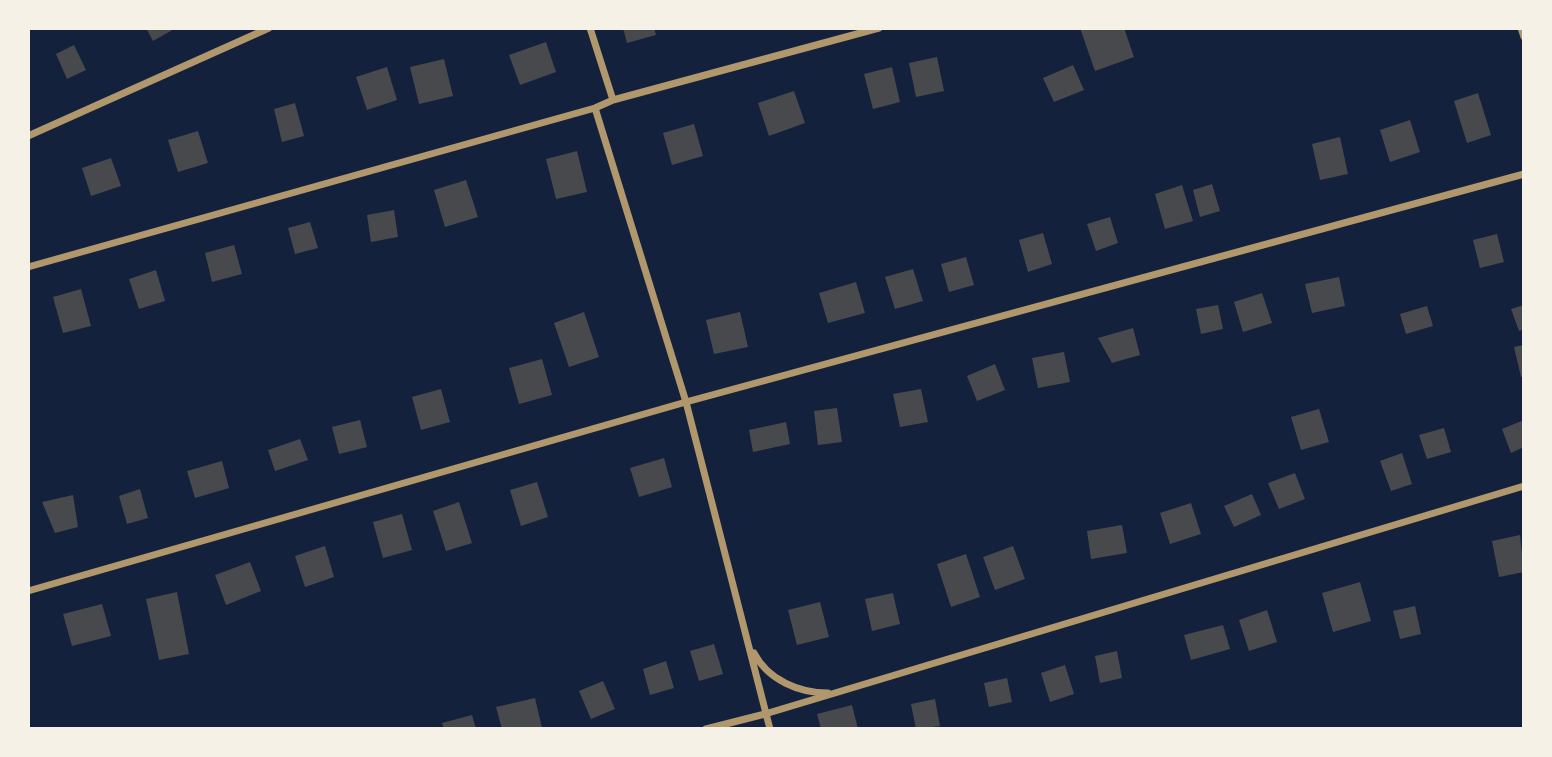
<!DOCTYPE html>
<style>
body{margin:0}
#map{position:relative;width:1552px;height:757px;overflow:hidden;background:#14213d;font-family:"Fira Sans",sans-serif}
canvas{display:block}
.frame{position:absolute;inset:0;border:30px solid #f6f1e7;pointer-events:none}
</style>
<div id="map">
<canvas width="1552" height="757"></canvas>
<div class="frame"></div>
</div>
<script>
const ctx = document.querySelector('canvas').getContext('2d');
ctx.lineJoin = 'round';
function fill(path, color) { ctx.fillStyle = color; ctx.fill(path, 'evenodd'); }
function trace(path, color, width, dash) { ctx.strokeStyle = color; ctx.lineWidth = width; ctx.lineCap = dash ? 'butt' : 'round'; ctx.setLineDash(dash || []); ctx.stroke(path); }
fill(new Path2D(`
 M146,28H176L153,41Z
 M623,28H654L656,35L627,43Z
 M1080,28H1124L1134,57L1095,71Z
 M546,42L556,72L520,85L509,55Z
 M74,45L86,70L67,79L56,54Z
 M937,57L944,91L916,97L909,63Z
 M444,59L453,96L419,104L410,67Z
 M1073,65L1084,90L1054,102L1043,78Z
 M387,67L397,100L367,110L356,77Z
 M892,67L900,102L873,109L864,74Z
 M794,91L805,123L769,136L758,103Z
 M1478,93L1491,135L1467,143L1454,101Z
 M295,103L304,136L282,142L274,109Z
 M1410,120L1420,152L1390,162L1380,130Z
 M694,124L703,156L672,165L663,133Z
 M198,131L208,163L178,172L168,140Z
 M1340,137L1348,174L1320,180L1312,144Z
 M577,151L587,192L556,199L546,159Z
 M111,158L121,186L91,196L82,168Z
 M466,180L478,217L445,227L434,190Z
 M1212,184L1220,211L1200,217L1193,190Z
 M1182,185L1193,221L1165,229L1155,194Z
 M394,210L398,237L371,242L367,215Z
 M1110,217L1118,243L1096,251L1087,224Z
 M310,222L318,248L295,254L288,228Z
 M1043,233L1052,264L1028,272L1019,240Z
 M1497,234L1504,262L1480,268L1473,240Z
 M234,245L242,274L212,282L205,253Z
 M966,257L974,285L949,292L941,264Z
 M913,269L923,301L895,309L885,277Z
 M156,270L165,301L139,309L129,279Z
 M1339,277L1345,306L1312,313L1305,284Z
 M856,282L865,313L828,323L819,293Z
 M81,289L91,326L63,333L53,297Z
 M1262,293L1272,323L1243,332L1234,302Z
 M1218,305L1223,329L1201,334L1196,309Z
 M1524,305V329L1519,331L1511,309Z
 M1427,306L1433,326L1406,334L1400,314Z
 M584,312L599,357L569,367L554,323Z
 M740,312L748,347L714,354L706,320Z
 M1133,328L1140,355L1112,363L1098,338Z
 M1524,345V376L1521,377L1514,347Z
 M1064,352L1070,382L1038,388L1032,358Z
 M542,359L552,395L519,404L509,368Z
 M995,364L1005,390L977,401L967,376Z
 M441,389L450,422L421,430L412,397Z
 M921,389L928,422L900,427L893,394Z
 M837,408L842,442L818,445L814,411Z
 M1319,409L1329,442L1301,450L1291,417Z
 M360,420L367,447L339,454L332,427Z
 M1524,420V447L1511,453L1502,429Z
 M786,422L790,444L753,452L749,430Z
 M1444,428L1451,452L1427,459L1419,435Z
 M300,439L308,460L275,471L268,450Z
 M1402,453L1412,484L1391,491L1380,461Z
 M664,458L672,487L639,497L630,468Z
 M222,461L229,488L195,498L187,471Z
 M1295,473L1305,499L1279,509L1268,483Z
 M537,482L548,517L521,526L510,490Z
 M140,489L148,518L127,524L119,496Z
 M1252,494L1261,515L1234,527L1224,506Z
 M73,495L78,527L55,533L42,502Z
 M459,502L472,543L446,551L433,511Z
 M1191,503L1201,534L1170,544L1160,513Z
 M402,514L412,550L383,558L373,522Z
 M1122,525L1127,553L1091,559L1087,531Z
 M1520,535L1524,572L1499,577L1492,541Z
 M325,546L334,577L305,587L295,556Z
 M1013,546L1025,579L995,590L983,557Z
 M966,554L980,597L951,607L937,564Z
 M250,562L261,591L226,605L215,575Z
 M1360,582L1371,621L1333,632L1322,593Z
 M177,592L189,654L159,660L146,599Z
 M893,593L900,624L872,631L865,599Z
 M820,602L829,637L797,645L788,610Z
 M102,604L111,636L72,646L63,614Z
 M1415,606L1421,634L1400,639L1393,611Z
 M1267,610L1277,642L1249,651L1239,620Z
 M1223,625L1230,649L1191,660L1184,635Z
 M714,644L723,674L699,681L690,651Z
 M1117,651L1122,678L1100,683L1095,656Z
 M666,661L674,688L650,695L643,669Z
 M1065,665L1074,694L1050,702L1041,673Z
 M1007,678L1012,702L989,707L984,683Z
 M603,681L615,709L591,719L579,691Z
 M535,698L542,728L502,729L496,707Z
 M935,699L940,726L916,729L911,704Z
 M852,705L858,729H821L817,714Z
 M472,715L476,729H444L442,723Z`), '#48494c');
trace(new Path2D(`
 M590,28L613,100
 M1521,28L1524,37
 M595,108L686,402L770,729
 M28,136L269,28
 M28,267L595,108L613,100L879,28
 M28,591L686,402L1524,174
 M754,653C768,680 799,693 828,693
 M706,729L765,714L1524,486`), '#b1986c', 7);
</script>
